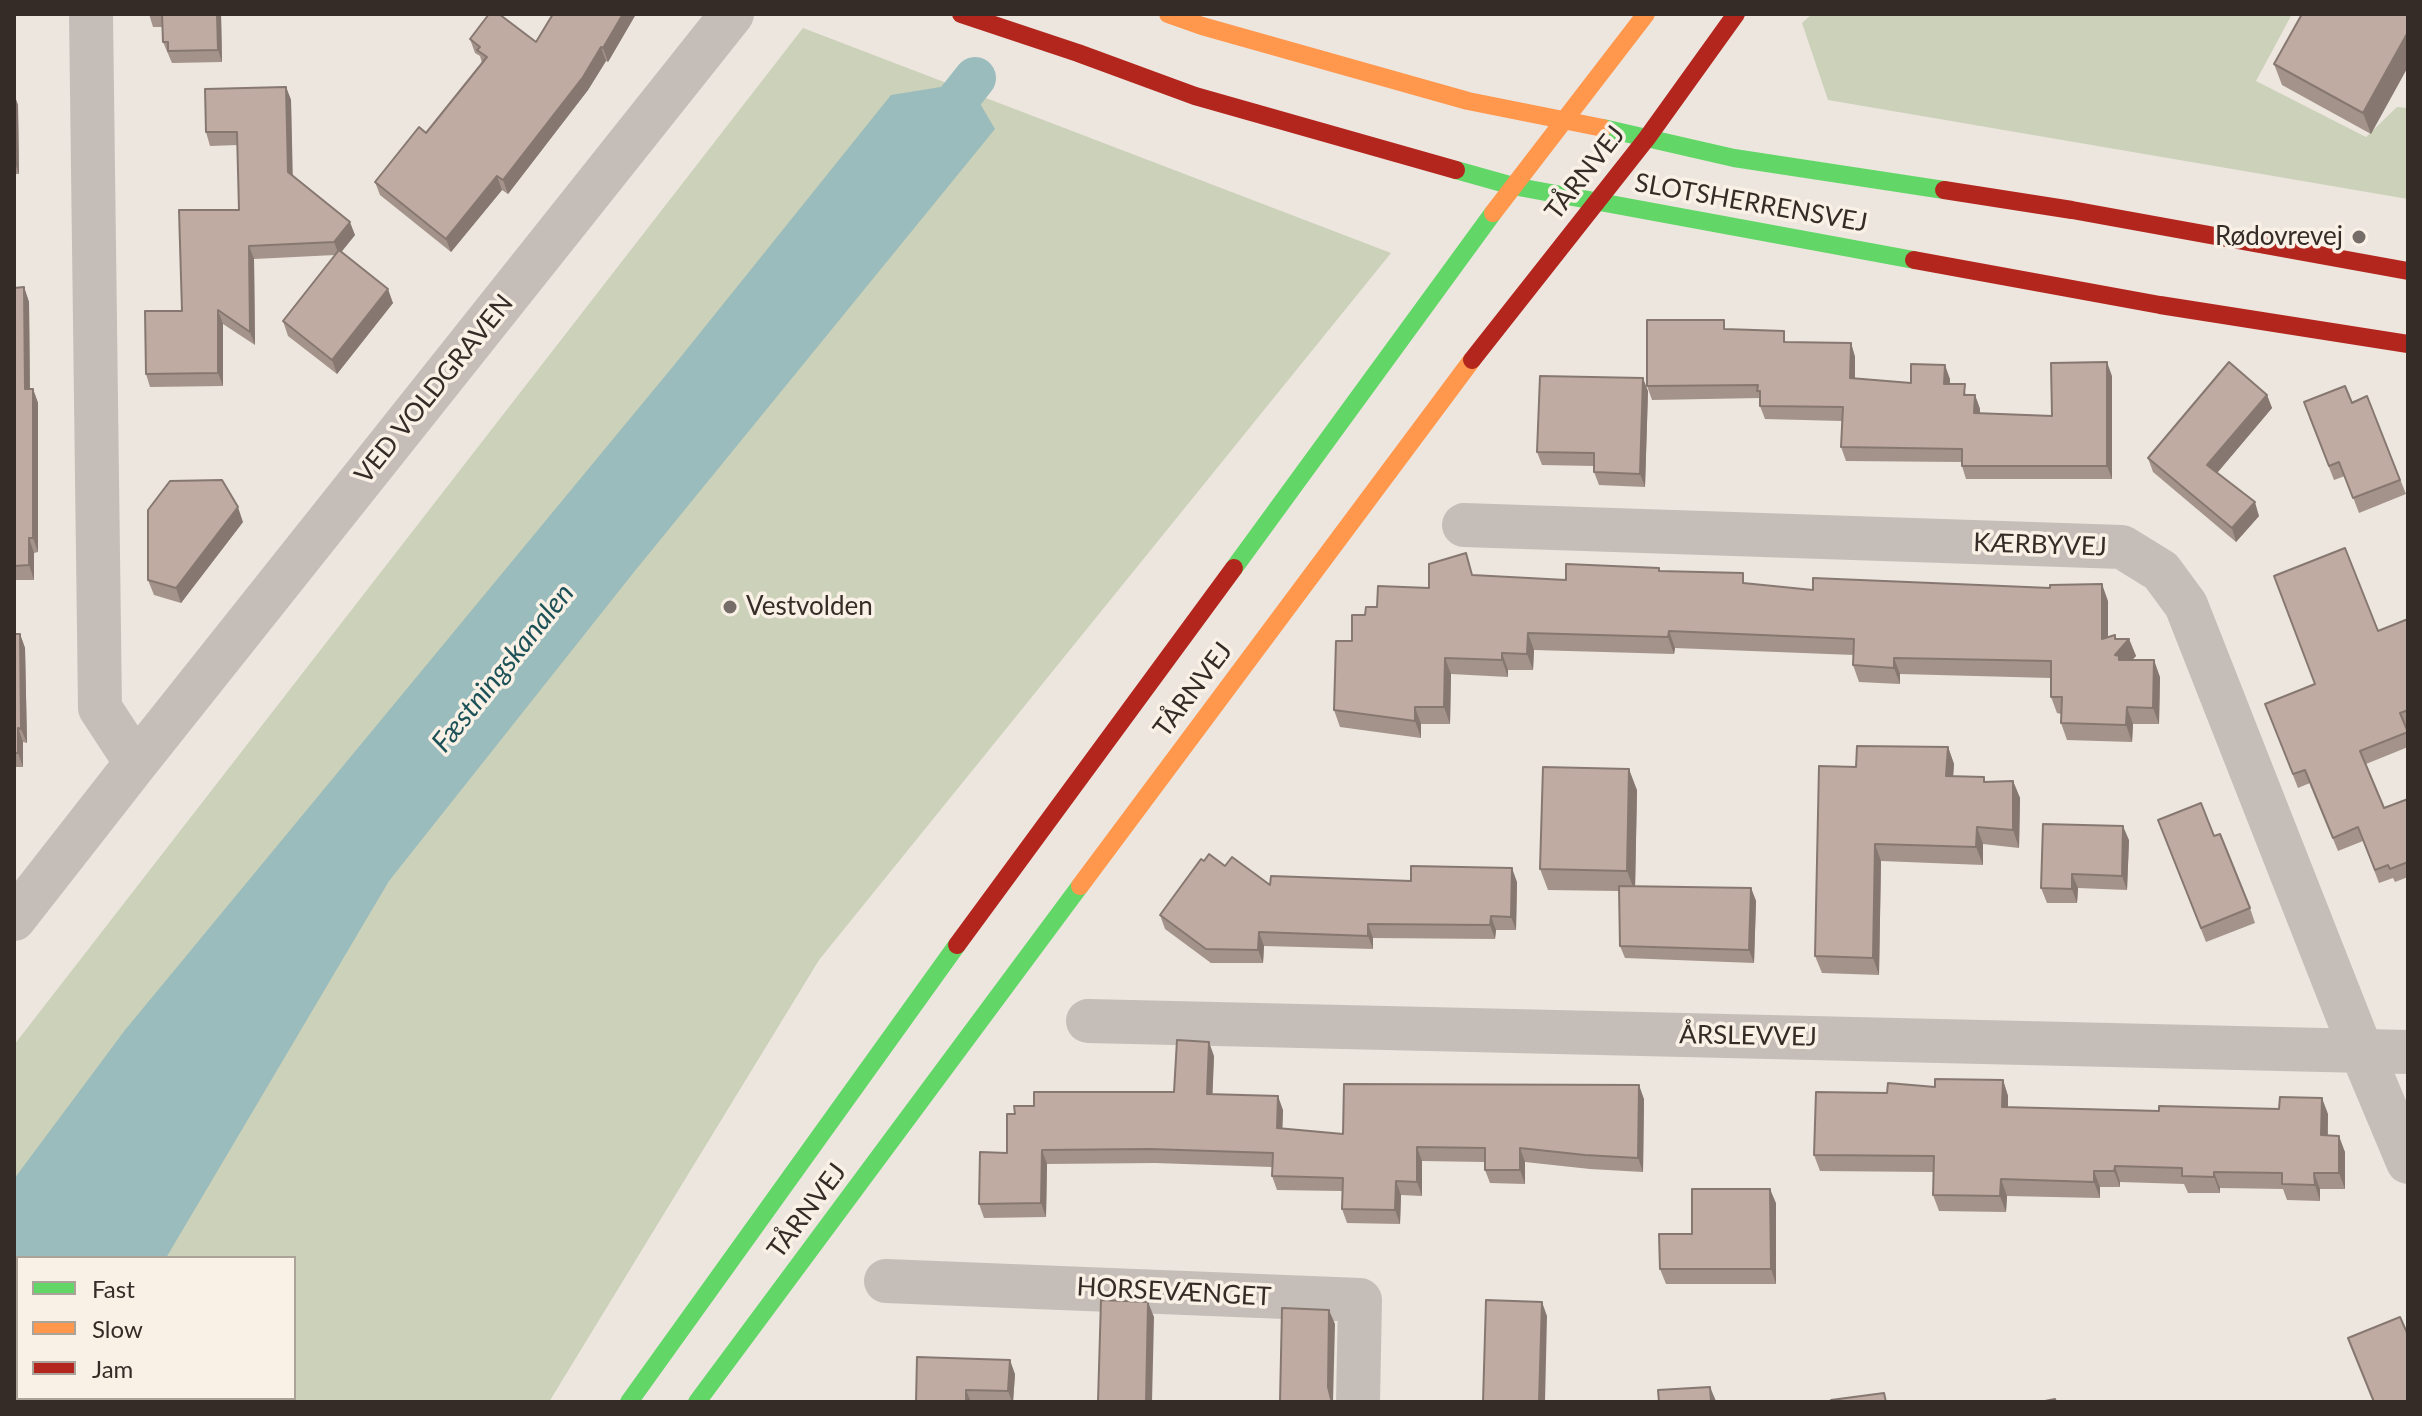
<!DOCTYPE html>
<meta charset="utf-8">
<style>
body{margin:0}
#map{position:relative;width:2422px;height:1416px;overflow:hidden;background:#ece6df;font-family:Lato,sans-serif}
canvas{display:block}
.frame{position:absolute;inset:0;border:16px solid #352c27;pointer-events:none}
.legend{position:absolute;left:16px;top:1256px;width:280px;height:144px;box-sizing:border-box;background:#f9f1e6;border:2px solid #aba29a;margin:0;padding:10px 14px;list-style:none;font-size:24px;color:#352c27}
.legend li{display:flex;align-items:center;gap:16px;height:40px}
.legend b{width:40px;border:2px solid #aba29a}
</style>
<div id="map">
<canvas width="2422" height="1416"></canvas>
<div class="frame"></div>
<ul class="legend">
<li><b style="height:10px;background:#63d668"></b>Fast</li>
<li><b style="height:10px;background:#ff974d"></b>Slow</li>
<li><b style="height:10px;background:#b3261e"></b>Jam</li>
</ul>
</div>
<script>
const ctx = document.querySelector('canvas').getContext('2d');
ctx.lineJoin = 'round';
function fill(path, color) { ctx.fillStyle = color; ctx.fill(path, 'evenodd'); }
function trace(path, color, width, dash) { ctx.strokeStyle = color; ctx.lineWidth = width; ctx.lineCap = dash ? 'butt' : 'round'; ctx.setLineDash(dash || []); ctx.stroke(path); }
function write(font, color, halo, rows, align = 'center') {
  ctx.font = font + ' Lato,sans-serif'; ctx.lineWidth = 7; ctx.setLineDash([]); ctx.textBaseline = 'middle'; ctx.strokeStyle = halo; ctx.fillStyle = color; for (const [text, x, y, turn = 0] of rows) {
    ctx.save(); ctx.translate(x, y); ctx.rotate((+turn || 0) * Math.PI / 180); ctx.textAlign = isNaN(turn) ? turn : align; if (halo) ctx.strokeText(text, 0, 0); ctx.fillText(text, 0, 0); ctx.restore();
  }
}
fill(new Path2D(`
 M1812,14H2292L2256,81L2366,137L2397,107L2408,108V199L1828,100L1802,23Z
 M803,28L1391,253L819,960L549,1402H14V1045ZM18,1258H294V1398H18Z`), '#ccd1b9');
fill(new Path2D(`
 M947,86L978,100L995,129L634,572L389,881L166,1258H18V1398H84L82,1402H14V1179L125,1030L675,364L891,95Z`), '#9bbcbd');
trace(new Path2D(`
 M929,136L975,78`), '#9bbcbd', 42);
trace(new Path2D(`
 M91,14L100,708L136,763
 M1464,525L2122,547L2161,571L2186,605L2361,1050L2408,1162
 M14,919L136,763L732,14
 M1088,1021L2408,1052
 M886,1281L1360,1300L1358,1402`), '#c5beb8', 44);
trace(new Path2D(`
 M1603,128L1734,158L1944,190
 M1456,170L1513,186L1914,260
 M1234,568L1493,213
 M629,1402L957,945
 M697,1402L1080,886`), '#63d668', 18);
trace(new Path2D(`
 M1168,14L1202,26L1468,101L1603,128
 M1493,213L1646,14
 M1080,886L1472,360`), '#ff974d', 18);
trace(new Path2D(`
 M961,14L1078,53L1195,96L1456,170
 M1944,190L2072,210L2408,271
 M1914,260L2160,305L2408,344
 M1472,360L1647,138L1736,14
 M957,945L1234,568`), '#b3261e', 18);
fill(new Path2D(`
 M149,14H221L222,62L172,63L163,42L162,27H153Z
 M636,14L608,62L606,61L588,90L508,194L502,190L451,252L380,195L375,182L426,133L482,63L480,56L475,53L470,39L536,42Z
 M2408,14L2371,134L2282,85L2274,64Z
 M286,87L291,100L292,176L355,235L341,252L393,303L337,374L288,336L283,321L335,255L254,259L255,345L223,324V386L150,387L146,374L239,210L237,145L210,146L206,132Z
 M14,94L18,105L19,174H14Z
 M24,287L29,302L30,389H33L38,403V552L34,553V580H14V288Z
 M1727,329L1788,342L1851,343L1855,357V378L1911,383L1950,379V384L1968,395H1975L1980,409V413L2052,416L2112,376V479H1966L1962,466V462L1846,461L1841,447L1842,421L1765,419L1760,406V398L1652,400L1647,386Z
 M1648,391L1645,487L1599,485L1594,472V466L1542,465L1537,452Z
 M2267,395L2272,408L2217,473L2259,516L2236,542L2153,472L2148,458Z
 M2367,396L2406,494L2359,513L2345,476L2334,480L2309,417Z
 M243,522L181,603L154,595L148,580Z
 M1660,571L1747,583L1813,590L2108,601V637L2117,639H2129L2136,656L2132,660L2160,677L2159,724H2133L2132,742L2067,740L2061,723V714L2057,713L2051,697V678L1900,674V684L1859,682L1853,665L1854,655L1675,648L1674,654L1534,650L1533,670H1508V677L1451,674L1450,724H1421V738L1340,727L1334,710L1352,641L1365,615L1377,607L1429,588L1566,580Z
 M2408,619V725L2406,726L2408,732V747L2366,764L2384,808L2408,799V877L2395,882L2393,878L2379,883L2363,841L2338,851L2310,783L2298,788L2265,704L2314,684L2378,631Z
 M14,634H20L25,648L27,743L23,742V767H14Z
 M1948,747L1954,764L1953,776L1986,782L2013,781L2020,798L2019,848L1983,844V865L1881,861L1879,975L1822,973L1815,956L1856,767Z
 M1637,790L1635,886L1751,888L1756,901L1754,963L1625,958L1620,946L1619,891L1548,890L1540,869Z
 M2163,834L2250,908L2255,923L2206,942Z
 M2129,840L2127,890L2078,888L2077,903H2047L2041,888Z
 M1204,861L1225,866L1270,885L1411,881L1517,882L1516,930H1496L1495,939L1373,938V949L1264,946L1263,963H1211L1165,929L1160,915Z
 M1214,1056L1212,1094L1283,1110L1282,1129L1343,1134L1644,1099L1643,1172L1590,1169L1525,1162V1184L1490,1183L1485,1170V1162L1422,1161V1196L1401,1195L1400,1224L1347,1223L1342,1209V1191L1277,1190L1272,1176V1167L1155,1163L1047,1164L1046,1217L984,1218L979,1204L1007,1153L1015,1114L1034,1106L1174,1092Z
 M2003,1080L2008,1096V1107L2328,1114V1135L2345,1152V1189H2320V1201L2287,1200L2283,1189L2220,1188V1193H2188L2184,1184L2120,1182V1187H2100V1198L2007,1196L2006,1212L1939,1211L1933,1195L1934,1172L1820,1171L1814,1155L1887,1093Z
 M1776,1203V1284H1666L1660,1269L1692,1234Z
 M1015,1374L1013,1402H916Z`), '#a4938a');
fill(new Path2D(`
 M217,14H221L222,62L218,50Z
 M623,14H636L608,62L603,48Z
 M2408,32V67L2371,134L2363,113Z
 M601,47L606,61L588,90L508,194L503,180Z
 M286,87L291,100L293,185L288,172Z
 M14,94L18,105L19,174L14,161Z
 M497,176L502,190L451,252L446,239Z
 M350,222L355,235L339,255L334,242Z
 M249,246L254,259L255,345L250,332Z
 M24,287L29,302L30,403L25,389Z
 M388,289L393,303L337,374L332,360Z
 M218,310L223,324V386L218,373Z
 M1851,343L1855,357V391L1850,378Z
 M2107,362L2112,376V479L2107,466Z
 M1945,365L1950,379L1949,397L1944,384Z
 M1643,378L1648,391L1645,487L1640,474Z
 M33,389L38,403V552L33,538Z
 M1975,395L1980,409L1979,427L1974,413Z
 M2267,395L2272,408L2212,479L2207,465Z
 M2255,502L2259,516L2236,542L2232,528Z
 M238,507L243,522L181,603L176,588Z
 M29,538L34,553V580L29,565Z
 M2102,584L2108,601V656L2102,639Z
 M1669,631L1675,648L1674,654L1668,637Z
 M1528,633L1534,650L1533,670L1527,654Z
 M20,634L25,648L27,743L21,729Z
 M2115,635L2120,649L2129,639L2136,656L2124,668L2115,655Z
 M1502,653L1508,670V677L1502,660Z
 M1445,658L1451,674L1450,724L1444,707Z
 M1894,658L1900,674V684L1894,668Z
 M2154,660L2160,677L2159,724L2153,708Z
 M1415,707L1421,724V738L1415,721Z
 M2127,707L2133,724L2132,742L2126,725Z
 M18,728L23,742V767L18,753Z
 M1948,747L1954,764L1952,793L1946,776Z
 M1629,769L1637,790L1635,892L1627,871Z
 M2013,781L2020,798L2019,848L2013,830Z
 M2123,826L2129,840L2127,890L2122,876Z
 M1977,827L1983,844V865L1976,847Z
 M1875,844L1881,861L1879,975L1873,958Z
 M1512,868L1517,882L1516,930L1511,917Z
 M2072,874L2078,888L2077,903L2072,889Z
 M1751,888L1756,901L1754,963L1749,950Z
 M1491,916L1496,930L1495,939L1490,925Z
 M1368,924L1373,938V949L1368,936Z
 M1259,932L1264,946L1263,963L1258,950Z
 M1209,1042L1214,1056L1212,1108L1207,1094Z
 M2003,1080L2008,1096V1123L2002,1107Z
 M1639,1085L1644,1099L1643,1172L1638,1158Z
 M1278,1096L1283,1110L1282,1142L1277,1128Z
 M2322,1098L2328,1114L2327,1152L2321,1135Z
 M2339,1136L2345,1152V1189L2339,1173Z
 M1417,1147L1422,1161V1196L1417,1182Z
 M1520,1148L1525,1162V1184L1520,1170Z
 M1042,1150L1047,1164L1046,1217L1041,1203Z
 M2115,1166L2120,1182V1187L2114,1171Z
 M2094,1171L2100,1187V1198L2094,1182Z
 M2214,1172L2220,1188V1193L2214,1177Z
 M2314,1173L2320,1189V1201L2315,1185Z
 M2001,1179L2007,1196L2006,1212L2000,1196Z
 M1396,1181L1401,1195L1400,1224L1395,1210Z
 M1770,1189L1776,1203V1284L1771,1269Z
 M1148,1302L1154,1317L1152,1402H1146Z
 M1542,1302L1547,1316L1545,1402H1539Z
 M1329,1310L1335,1324L1333,1402H1332L1328,1387Z
 M1010,1360L1015,1374L1013,1402H1012L1008,1391Z
 M1710,1387L1716,1401V1402H1711Z
 M966,1390L971,1402H966Z`), '#867871');
const building = new Path2D(`
 M149,14H217L218,50L168,51V42H163L162,14Z
 M489,14H499L536,42L553,14H623L603,48L601,47L583,77L503,180L497,176L446,239L375,182L419,127L426,133L487,57L477,50L480,47L470,39Z
 M2302,14H2408V32L2363,113L2274,64Z
 M286,87L288,172L350,222L334,242L249,246L250,332L218,310V373L146,374L145,311H182L179,210H239L237,132H206L205,89Z
 M339,250L388,289L332,360L283,321Z
 M24,287L25,389H33V538H29V565L14,566V288Z
 M1647,320H1724V329L1784,331V342L1851,343L1850,378L1911,383V364L1945,365L1944,384H1965L1964,395H1975L1974,413L2052,416L2051,363L2107,362V466H1962V449L1841,447L1843,407L1760,406V391H1757L1758,385L1647,386Z
 M2229,362L2267,395L2207,465L2255,502L2232,528L2148,458Z
 M1540,376L1643,378L1640,474L1594,472V453L1537,452Z
 M2345,386L2352,403L2367,396L2400,480L2353,498L2339,462L2329,466L2304,402Z
 M222,480L238,507L176,588L148,580V510L170,481Z
 M2345,548L2378,631L2408,619V710L2400,713L2408,732L2360,751L2384,808L2408,799V862L2390,869L2388,865L2375,870L2358,827L2333,838L2305,770L2293,774L2265,704L2315,684L2274,576Z
 M1466,553L1472,575L1566,580V564L1659,568V571L1743,573V583L1813,590V578L2050,588V585L2102,584V639L2115,635V639H2129L2115,655L2119,656V660H2154L2153,708L2127,707L2126,725L2061,723L2062,697H2051V661L1894,658V668L1853,665L1854,639L1669,631L1668,637L1528,633L1527,654L1502,653V660L1445,658L1444,707H1415V721L1334,710L1336,641H1352V615H1365L1366,607H1377L1378,586L1429,588V564Z
 M14,634H20L21,729L18,728V753H14Z
 M1857,746L1948,747L1946,776L1984,777V782L2013,781V830L1977,827L1976,847L1875,844L1873,958L1815,956L1819,766L1856,767Z
 M1543,767L1629,769L1627,871L1540,869Z
 M2201,803L2214,836L2220,834L2250,908L2201,928L2158,820Z
 M2043,824L2123,826L2122,876L2072,874V889L2041,888Z
 M1209,854L1225,866L1232,857L1270,885L1271,876L1411,881V866L1512,868L1511,917L1491,916L1490,925L1368,924V936L1259,932L1258,950L1206,949L1160,915L1201,859L1204,861Z
 M1619,886L1751,888L1749,950L1620,946Z
 M1177,1040L1209,1042L1207,1094L1278,1096L1277,1128L1343,1134L1344,1084L1639,1085L1638,1158L1585,1155L1520,1148V1170H1485V1148L1417,1147V1182L1396,1181L1395,1210L1342,1209L1343,1178L1272,1176L1273,1153L1150,1149L1042,1150L1041,1203L979,1204L980,1152L1007,1153V1114H1015L1014,1106H1034V1092H1174Z
 M1935,1079L2003,1080L2002,1107L2159,1111V1106L2279,1109L2280,1097L2322,1098L2321,1135L2339,1136V1173H2314L2315,1185L2282,1184V1173L2214,1172V1177L2182,1176V1168L2115,1166L2114,1171H2094V1182L2001,1179L2000,1196L1933,1195L1934,1156L1814,1155L1816,1092L1887,1093L1888,1083L1935,1087Z
 M1692,1189H1770L1771,1269H1660L1659,1234H1692Z
 M1101,1300L1148,1302L1146,1402H1098Z
 M1486,1300L1542,1302L1539,1402H1483Z
 M1282,1308L1329,1310L1328,1387L1331,1399L1333,1402H1280Z
 M2400,1317L2408,1335V1402H2374L2348,1338Z
 M917,1357L1010,1360L1008,1391L966,1390V1402H916Z
 M1710,1387L1711,1402H1659L1658,1390Z
 M1884,1393L1886,1402H1831V1400Z
 M2055,1399L2056,1402H2040Z`);
fill(building, '#bfaba1');
trace(building, '#867871', 2);
for (const [x, y, r, color] of [
 [2359,237,8,"#756d67"],
 [730,607,8,"#756d67"]
]) { const dot = new Path2D(); dot.arc(x, y, r, 0, 2 * Math.PI); ctx.fillStyle = color; ctx.fill(dot); trace(dot, '#f9f1e6', 3); }
write('26px', '#352c27', '#f9f1e6', [
 ["TÅRNVEJ",1585,173,-52],
 ["SLOTSHERRENSVEJ",1751,203,10],
 ["VED VOLDGRAVEN",434,389,-51],
 ["KÆRBYVEJ",2040,545,2],
 ["TÅRNVEJ",1193,690,-53],
 ["ÅRSLEVVEJ",1748,1036,1],
 ["TÅRNVEJ",807,1211,-53],
 ["HORSEVÆNGET",1174,1292,3]
]);
write('26px', '#352c27', '#f9f1e6', [
 ["Rødovrevej",2343,237],
 ["Vestvolden",746,607,"left"]
], 'right');
write('italic 28px', '#1c5157', '#f9f1e6', [
 ["Fæstningskanalen",503,668,-51]
]);
</script>
